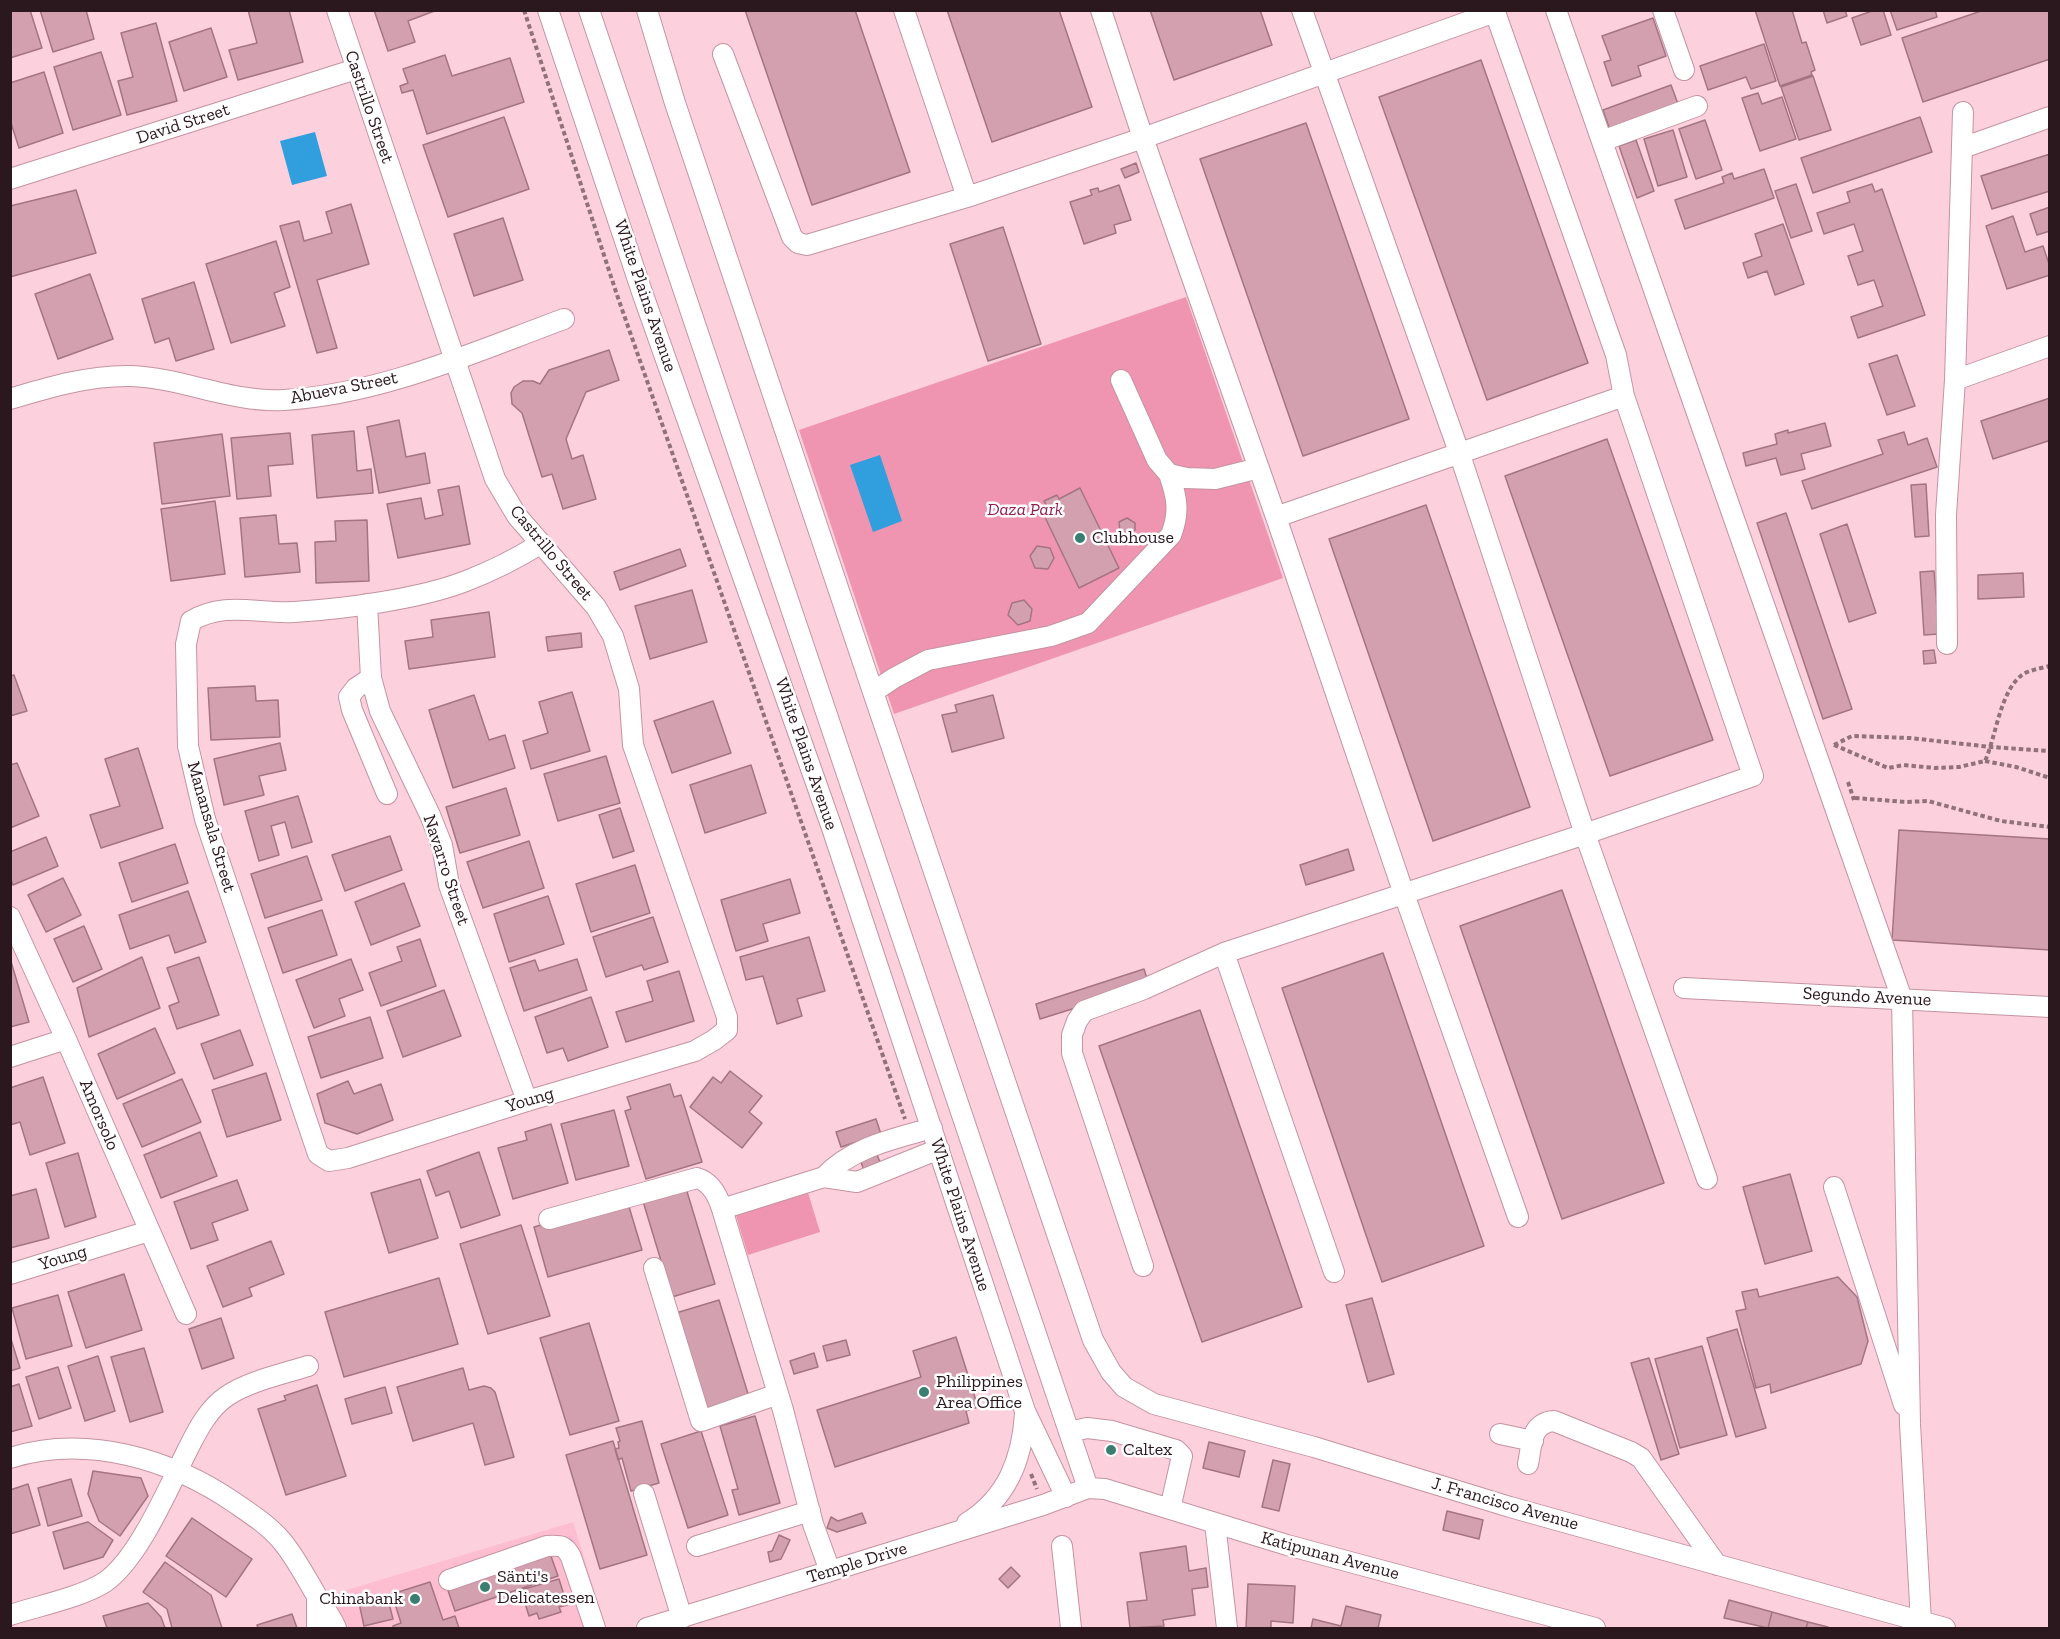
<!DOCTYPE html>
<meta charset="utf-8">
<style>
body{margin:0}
#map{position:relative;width:2060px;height:1639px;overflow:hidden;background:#fcd1dd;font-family:"Zilla Slab",serif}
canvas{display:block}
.frame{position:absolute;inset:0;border:12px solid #2b181e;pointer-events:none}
</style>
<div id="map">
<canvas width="2060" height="1639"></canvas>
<div class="frame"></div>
</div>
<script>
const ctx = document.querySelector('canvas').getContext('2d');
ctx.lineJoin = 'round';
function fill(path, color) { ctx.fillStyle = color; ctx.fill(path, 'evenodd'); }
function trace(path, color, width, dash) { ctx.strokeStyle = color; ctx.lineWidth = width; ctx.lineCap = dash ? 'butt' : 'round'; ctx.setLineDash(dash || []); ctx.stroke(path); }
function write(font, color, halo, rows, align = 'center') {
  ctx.font = font + ' "Zilla Slab",serif'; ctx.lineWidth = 5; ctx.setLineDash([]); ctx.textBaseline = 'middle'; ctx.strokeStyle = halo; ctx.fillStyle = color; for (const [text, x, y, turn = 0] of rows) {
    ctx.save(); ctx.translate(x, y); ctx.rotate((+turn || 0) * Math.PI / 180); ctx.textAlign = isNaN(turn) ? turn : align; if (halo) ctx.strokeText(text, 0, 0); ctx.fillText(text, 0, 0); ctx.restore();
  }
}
fill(new Path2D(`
 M573,1522L604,1622L584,1628H341L330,1595Z`), '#fcbed0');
fill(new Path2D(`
 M1186,297L1283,578L894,714L799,430Z
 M806,1186L820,1232L748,1255L734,1209Z`), '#ef95b1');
fill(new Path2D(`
 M315,132L327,176L292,185L280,141Z
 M880,455L902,521L873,532L850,465Z`), '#319ede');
const building = new Path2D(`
 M10,10H30L42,48L10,58Z
 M40,10H86L94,39L53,52Z
 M248,10H289L303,62L238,80L229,50L257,43Z
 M374,10H437L408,21L415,42L388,51Z
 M745,10H855L910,172L812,205Z
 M947,10H1059L1092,107L992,142Z
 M1150,10H1260L1272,45L1174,80Z
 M1755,10H1792L1802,43L1806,42L1815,70L1811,72L1812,75L1780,86Z
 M1823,10H1845L1847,16L1827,23Z
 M1875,10H1883L1891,35L1861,45L1852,18Z
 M1890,10H1935L1937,17L1897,30Z
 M1984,10H2050V59L1923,102L1902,38Z
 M1653,18L1666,56L1638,66L1641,76L1612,86L1604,62L1611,60L1602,36Z
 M156,23L177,101L127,115L118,81L133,77L121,33Z
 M211,28L227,77L184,91L169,42Z
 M1764,44L1776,81L1751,89L1746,77L1708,90L1700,66Z
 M101,52L121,115L73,130L54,67Z
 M445,55L452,76L510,58L524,102L427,134L413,90L402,93L400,86L408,83L403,69Z
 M1481,60L1588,363L1487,400L1379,97Z
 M44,72L63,133L19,148L10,120V83Z
 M1813,76L1831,130L1799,140L1781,87Z
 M1671,85L1681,112L1611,133L1603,110Z
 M1758,93L1762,104L1782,97L1796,139L1760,151L1742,98Z
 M504,117L529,189L448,217L423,145Z
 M1920,117L1932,152L1813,193L1801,158Z
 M1705,120L1722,170L1696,179L1679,129Z
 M1306,123L1409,419L1303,456L1200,159Z
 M1673,130L1687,177L1658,186L1644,139Z
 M1636,140L1654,191L1637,198L1619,146Z
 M2050,154V191L1992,209L1981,176Z
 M1136,163L1139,172L1125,178L1121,169Z
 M1764,169L1774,198L1685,229L1675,200L1724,183L1722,177L1732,173L1734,179Z
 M1796,184L1812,231L1791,238L1775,191Z
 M1872,184L1875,192L1882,189L1925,315L1858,338L1851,317L1883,306L1874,280L1858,285L1848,256L1863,251L1854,224L1824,234L1817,213L1850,202L1847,192Z
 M1119,185L1131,220L1114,225L1116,233L1084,244L1070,202L1092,195L1090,190L1098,188L1099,192Z
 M76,190L96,253L10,277V206Z
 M351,204L369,264L317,280L337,348L317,353L280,226L299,221L304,241L332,233L326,212Z
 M2050,207V231L2037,235L2030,214Z
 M2013,216L2025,252L2043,246L2050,267V275L2007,289L1986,226Z
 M503,218L523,280L474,296L454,234Z
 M1783,224L1804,284L1775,295L1767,271L1748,278L1743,263L1762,256L1755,234Z
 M1003,227L1041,344L988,361L950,244Z
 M276,241L290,287L274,293L285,326L231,343L206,264Z
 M90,274L113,339L58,359L35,294Z
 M194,282L214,349L176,361L169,338L155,343L142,299Z
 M609,350L619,380L586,392L566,439L572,459L583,455L596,499L563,509L552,474L542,477L522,413L512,404L511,393L514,387L523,381H533L540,384L549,370Z
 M1897,355L1915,406L1887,415L1869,364Z
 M2050,398V445L2048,441L1993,459L1981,421Z
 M399,420L406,457L425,453L430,483L379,493L367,427Z
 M1825,423L1831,446L1801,454L1805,469L1781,475L1776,458L1746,466L1743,453L1777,444L1775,434L1788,430V433Z
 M354,431L357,471L371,469L373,493L317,498L312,435Z
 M1904,432L1908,445L1927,438L1937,467L1812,509L1802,481L1883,454L1878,440Z
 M290,433L293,464L268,466L271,496L237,499L231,438Z
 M222,434L230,496L162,504L154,443Z
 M1607,439L1713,740L1610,776L1505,476Z
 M1926,484L1929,536L1915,537L1911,485Z
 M459,486L470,544L398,558L387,504L421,498L425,519L443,515L438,490Z
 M1080,488L1119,568L1079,588L1041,509L1047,506L1044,501L1057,495L1059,499Z
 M215,501L225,574L171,581L161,509Z
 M1426,505L1530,807L1433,841L1329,539Z
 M1786,513L1852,709L1823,719L1757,523Z
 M276,515L279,544L297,543L300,572L245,577L240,518Z
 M1127,518L1135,523V530L1127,536L1120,531L1119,522Z
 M367,520L369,581L316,583L315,542L336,541L335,521Z
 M1847,524L1876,613L1849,622L1820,534Z
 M1037,546L1050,548L1054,558L1048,569L1035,568L1030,556Z
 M680,549L686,566L620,590L614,572Z
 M1934,571L1939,634L1924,635L1920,572Z
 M2023,573L2024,597L1978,599V575Z
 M692,590L707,642L650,659L635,606Z
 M1024,600L1032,609L1030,621L1018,625L1008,615L1012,603Z
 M489,612L495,657L409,669L405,641L433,637L431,620Z
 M581,633L582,647L548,651L546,637Z
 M1934,650L1936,663L1924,664L1923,651Z
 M14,675L27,711L10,716V676Z
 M255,686L256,701L278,700L280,737L211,740L208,688Z
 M572,692L590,751L531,769L523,741L548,733L539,702Z
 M474,695L489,740L505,735L515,768L453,788L429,710Z
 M993,695L1004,738L952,752L942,715L957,712L955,705Z
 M713,701L731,753L672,773L654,721Z
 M280,743L286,770L259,776L264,795L224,805L214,759Z
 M138,748L163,828L101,848L90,815L120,806L105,759Z
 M606,756L620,803L558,821L544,774Z
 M17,763L39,816L10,828V765Z
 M751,765L766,813L705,833L690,785Z
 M506,788L520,835L460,853L446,807Z
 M298,796L312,842L292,848L285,822L271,826L279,855L259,861L245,811Z
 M620,808L634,851L613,858L599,815Z
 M1899,830L2050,839V950L1892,940Z
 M390,836L402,870L345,891L332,855Z
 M46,837L58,866L13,885L10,878V852Z
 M529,841L544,888L483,908L467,862Z
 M175,844L188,883L132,902L119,863Z
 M1348,849L1354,870L1306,885L1300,865Z
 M307,856L322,900L265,918L251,874Z
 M635,865L650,913L591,932L576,884Z
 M63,878L81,915L46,932L28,895Z
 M790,879L800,913L763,924L768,941L736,951L721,900Z
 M404,883L420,926L371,945L355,902Z
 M1562,890L1664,1183L1562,1219L1460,926Z
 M188,891L206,942L175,953L169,935L130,949L119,915Z
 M548,896L564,944L509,962L494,914Z
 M322,910L337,955L283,973L268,928Z
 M653,917L668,962L644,970L642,965L606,977L593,937Z
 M84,926L102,969L73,982L54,939Z
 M809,937L825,991L797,999L802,1016L777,1024L763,976L746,980L740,957Z
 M420,939L436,986L381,1006L369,973L402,961L397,947Z
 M1383,953L1484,1246L1382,1282L1282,988Z
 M142,957L160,1008L89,1037L77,988Z
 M199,957L219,1015L177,1029L169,1006L179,1002L167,968Z
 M10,958L29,1022L10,1027Z
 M351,959L363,990L339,999L345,1016L314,1028L296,980Z
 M577,959L587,990L524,1011L510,968L535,960L539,971Z
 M1144,969L1149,985L1040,1019L1036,1004Z
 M679,971L694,1021L626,1042L616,1012L653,1001L647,981Z
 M444,990L461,1036L403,1057L387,1011Z
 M591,997L608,1047L568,1061L563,1048L547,1053L535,1017Z
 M1200,1010L1302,1307L1202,1342L1099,1046Z
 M370,1017L383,1058L321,1078L308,1037Z
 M155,1028L175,1073L117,1099L98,1054Z
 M240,1030L253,1065L214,1079L201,1044Z
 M730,1071L762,1096L749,1112L762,1123L742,1148L690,1107L713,1077L721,1083Z
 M266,1073L281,1120L227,1137L212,1090Z
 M43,1077L65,1143L30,1155L20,1122L10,1125V1088Z
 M182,1079L201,1122L142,1147L123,1104Z
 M348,1081L354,1094L381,1084L393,1120L357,1134L325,1123L317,1094Z
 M670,1084L674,1097L681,1095L702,1162L646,1179L625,1111L631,1109L627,1097Z
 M614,1110L629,1166L576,1180L561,1124Z
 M876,1119L881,1134L841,1147L836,1132Z
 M551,1124L568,1183L513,1199L498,1148L527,1140L525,1132Z
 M200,1132L217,1176L161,1198L144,1155Z
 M479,1152L500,1215L461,1228L449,1191L436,1196L427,1171Z
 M78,1153L96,1217L65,1227L46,1163Z
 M877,1155L881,1164L864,1170L860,1160Z
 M1790,1174L1812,1251L1765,1264L1743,1187Z
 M420,1179L438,1238L389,1253L371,1193Z
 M237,1180L248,1210L212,1223L218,1240L191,1249L174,1202Z
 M685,1185L715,1284L672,1297L642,1198Z
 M36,1189L49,1238L10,1248V1196Z
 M627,1200L642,1250L548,1277L534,1227Z
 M521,1225L550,1316L488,1334L460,1244Z
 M271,1241L284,1274L249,1288L252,1296L223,1307L207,1266Z
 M124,1274L142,1330L86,1348L68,1292Z
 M1838,1277L1857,1297L1868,1341L1861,1364L1771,1393L1770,1384L1756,1388L1736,1311L1746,1309L1742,1292L1757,1289L1759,1297Z
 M439,1278L458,1344L344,1377L325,1312Z
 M58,1295L72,1346L26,1359L12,1308Z
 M1372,1298L1394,1374L1368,1382L1346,1305Z
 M719,1300L749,1397L706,1410L676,1313Z
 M221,1318L234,1358L202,1369L189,1329Z
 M589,1323L619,1421L570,1435L540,1338Z
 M1737,1329L1766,1428L1736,1437L1707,1338Z
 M10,1336L20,1368L10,1371Z
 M956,1337L978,1407L966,1411L969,1423L835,1467L817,1410L921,1377L913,1351Z
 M846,1340L850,1355L827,1361L823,1346Z
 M1702,1346L1727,1435L1680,1448L1655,1359Z
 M144,1348L163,1412L130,1422L111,1357Z
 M814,1353L818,1367L794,1374L790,1361Z
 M98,1356L115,1411L85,1421L68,1366Z
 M1649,1358L1679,1454L1661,1460L1631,1363Z
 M58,1367L71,1408L39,1419L26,1377Z
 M463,1368L469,1390L484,1386L491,1388L495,1392L514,1457L485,1465L473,1423L413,1441L397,1387Z
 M19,1384L32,1426L10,1432V1387Z
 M317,1385L346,1476L286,1495L258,1409L286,1400L284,1396Z
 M385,1387L392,1413L352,1424L345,1399Z
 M755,1416L780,1503L739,1515L732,1490L738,1489L720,1426Z
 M642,1421L659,1483L631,1491L622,1458L618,1460L615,1449L619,1448L618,1442L620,1441L616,1428Z
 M701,1431L728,1515L688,1528L661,1444Z
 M613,1441L647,1555L600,1569L566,1455Z
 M1209,1442L1245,1451L1239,1477L1203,1468Z
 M1273,1460L1290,1464L1279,1511L1262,1507Z
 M93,1471L141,1478L148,1496L120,1536L99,1521L88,1494Z
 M71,1479L82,1516L48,1526L38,1488Z
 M28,1484L40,1525L10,1534V1490Z
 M1447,1511L1483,1520L1479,1539L1443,1530Z
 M862,1513L866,1523L837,1532L827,1528L831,1517L838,1521Z
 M192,1518L252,1559L226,1597L166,1556Z
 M88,1522L113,1540L103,1557L64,1569L53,1532Z
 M779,1535L790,1540L781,1559L770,1562L768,1552L772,1551Z
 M546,1542L558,1576L455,1611L443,1576Z
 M1186,1546L1189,1571L1206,1568L1208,1587L1192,1589L1195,1615L1163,1620L1164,1626L1130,1628L1127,1602L1147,1600L1140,1553Z
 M165,1562L211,1595L222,1628H172L167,1609L143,1592Z
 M1011,1567L1020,1576L1008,1588L999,1579Z
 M559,1579L567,1605L559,1607L561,1612L539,1619L537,1613L529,1616L521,1590Z
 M430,1582L443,1620L455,1616L459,1628H393V1626L401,1623L392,1594Z
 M1248,1584L1295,1586L1293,1623L1271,1621V1628H1246Z
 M387,1596L393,1619L364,1626L359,1603Z
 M1729,1600L1772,1612L1768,1628L1724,1618Z
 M148,1603L161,1617L165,1628H107L103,1616Z
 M1346,1606L1381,1615L1378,1628H1311L1313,1619L1341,1626Z
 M1772,1612L1808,1622L1806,1628H1768Z
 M292,1614L297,1628H258L257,1625Z
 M1808,1622L1828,1627V1628H1806Z`);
fill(building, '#d3a0af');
trace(building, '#a57483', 1.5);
const minor = new Path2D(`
 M337,10L495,479L517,516L596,607L613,636L629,689L633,745L727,1017V1030L714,1040L695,1051L527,1101L348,1158L329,1161L318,1154L205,819L188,746L186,644L191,621C225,601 256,614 294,612C344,609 420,599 466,581C492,571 516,559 540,544
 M548,10L642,292L832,828L1025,1411L1066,1497
 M589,10L1088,1488
 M647,10L675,103L873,692L1093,1340L1111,1372L1124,1387L1154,1404L1314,1447L1510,1507L1945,1628
 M904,10L967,197
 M1101,10L1143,138L1276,517L1404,894L1518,1217
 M1302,10L1459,452L1585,834L1707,1179
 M1556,10L1902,999L1910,1424L1921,1622
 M1663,10L1684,70
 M723,54L792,237L798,243L807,245L967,197L1143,138L1495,12L1616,355L1624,396L1753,776L1585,834L1224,953
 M1602,141L1697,106
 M1962,148L2050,117
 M10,179L356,69
 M1121,380L1157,460L1169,474L1186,478L1215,479L1259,468
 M1955,380L2050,346
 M10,399C49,387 91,375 131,376C183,378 232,403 284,400C382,394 474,352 564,319
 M1276,517L1624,396
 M367,604L371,678L380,711L430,815L442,845L449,885L527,1101
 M1947,644L1946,515L1955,380L1963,112
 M371,678L356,688L349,697L352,710L387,794
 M873,692L894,678L928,660L1051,636L1088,623L1171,535C1180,512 1177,497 1169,474
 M10,917L66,1039L186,1314
 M1684,988L2050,1007
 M10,1057L66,1039
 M824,1177C852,1147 894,1139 932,1128
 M1834,1187L1904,1405
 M722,1209L824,1177L857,1182L939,1149
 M549,1219L697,1178C711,1182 718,1196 722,1209L783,1410L813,1524L830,1571
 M1143,1266L1072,1053V1035L1077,1021L1084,1011L1144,989L1224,953L1334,1272
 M654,1268L701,1421L778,1394
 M10,1274L149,1231
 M1069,1432L1087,1428L1112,1431L1176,1450L1182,1456L1170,1509
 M1500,1434L1533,1441
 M10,1458C87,1434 171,1459 235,1503C251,1514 268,1525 281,1540C294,1555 305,1576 315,1593C322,1605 331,1616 336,1628
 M1528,1464C1532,1445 1530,1423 1554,1421L1631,1452L1641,1458L1717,1565
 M644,1494L682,1618
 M967,1523C1007,1498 1022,1460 1025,1414
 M1215,1523L1227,1628
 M697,1546L810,1511
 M1062,1546L1071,1628
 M449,1580L547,1546C560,1545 565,1545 571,1557L595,1628
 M317,1596V1628
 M10,1615C38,1606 82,1597 105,1582C139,1559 170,1484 189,1447C198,1429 209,1408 227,1396C249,1381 283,1374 308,1366
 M647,1628L1043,1505L1088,1488L1105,1489L1287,1545L1595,1628`);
trace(minor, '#c593a1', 22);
trace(new Path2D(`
 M524,10L617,295L905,1119
 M2050,705V708
 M1834,745L1888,768L1904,765L1935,768L1959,767L1985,761C1996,737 2000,691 2022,675C2029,670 2042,668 2050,666
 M1834,745L1852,736L1910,738L1991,747L2050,751
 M1985,761L2016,767L2050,778
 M1848,782L1854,800
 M1855,798L1906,802L1928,801L2001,821L2050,827
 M1031,1474L1037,1489`), '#91727b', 4, [4.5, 3]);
trace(minor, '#fff', 20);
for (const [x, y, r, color] of [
 [1080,538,6,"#3a7e72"],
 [924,1392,6,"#3a7e72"],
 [1111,1450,6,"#3a7e72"],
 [485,1587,6,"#3a7e72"],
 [415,1599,6,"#3a7e72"]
]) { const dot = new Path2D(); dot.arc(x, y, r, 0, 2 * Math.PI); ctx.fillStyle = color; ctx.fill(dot); trace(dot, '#fff', 2); }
write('18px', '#2b181e', '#fff', [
 ["Castrillo Street",369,107,71],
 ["David Street",183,124,-18],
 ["White Plains Avenue",645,296,71],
 ["Abueva Street",344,388,-11],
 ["Castrillo Street",551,553,50],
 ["White Plains Avenue",806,754,71],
 ["Manansala Street",211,827,74],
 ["Navarro Street",446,870,72],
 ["Segundo Avenue",1867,997,3],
 ["Young",530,1100,-17],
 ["Amorsolo",99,1115,67],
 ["White Plains Avenue",960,1215,72],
 ["Young",63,1258,-17],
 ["J. Francisco Avenue",1505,1504,16],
 ["Katipunan Avenue",1330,1556,15],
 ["Temple Drive",857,1563,-17]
]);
write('italic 18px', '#941d52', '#fff', [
 ["Daza Park",1025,510]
]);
write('18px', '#2b181e', '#fff', [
 ["Clubhouse",1092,538],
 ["Philippines",936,1382],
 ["Area Office",936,1403],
 ["Caltex",1123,1450],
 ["Sänti's",497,1577],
 ["Delicatessen",497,1598],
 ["Chinabank",403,1599,"right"]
], 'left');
</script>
